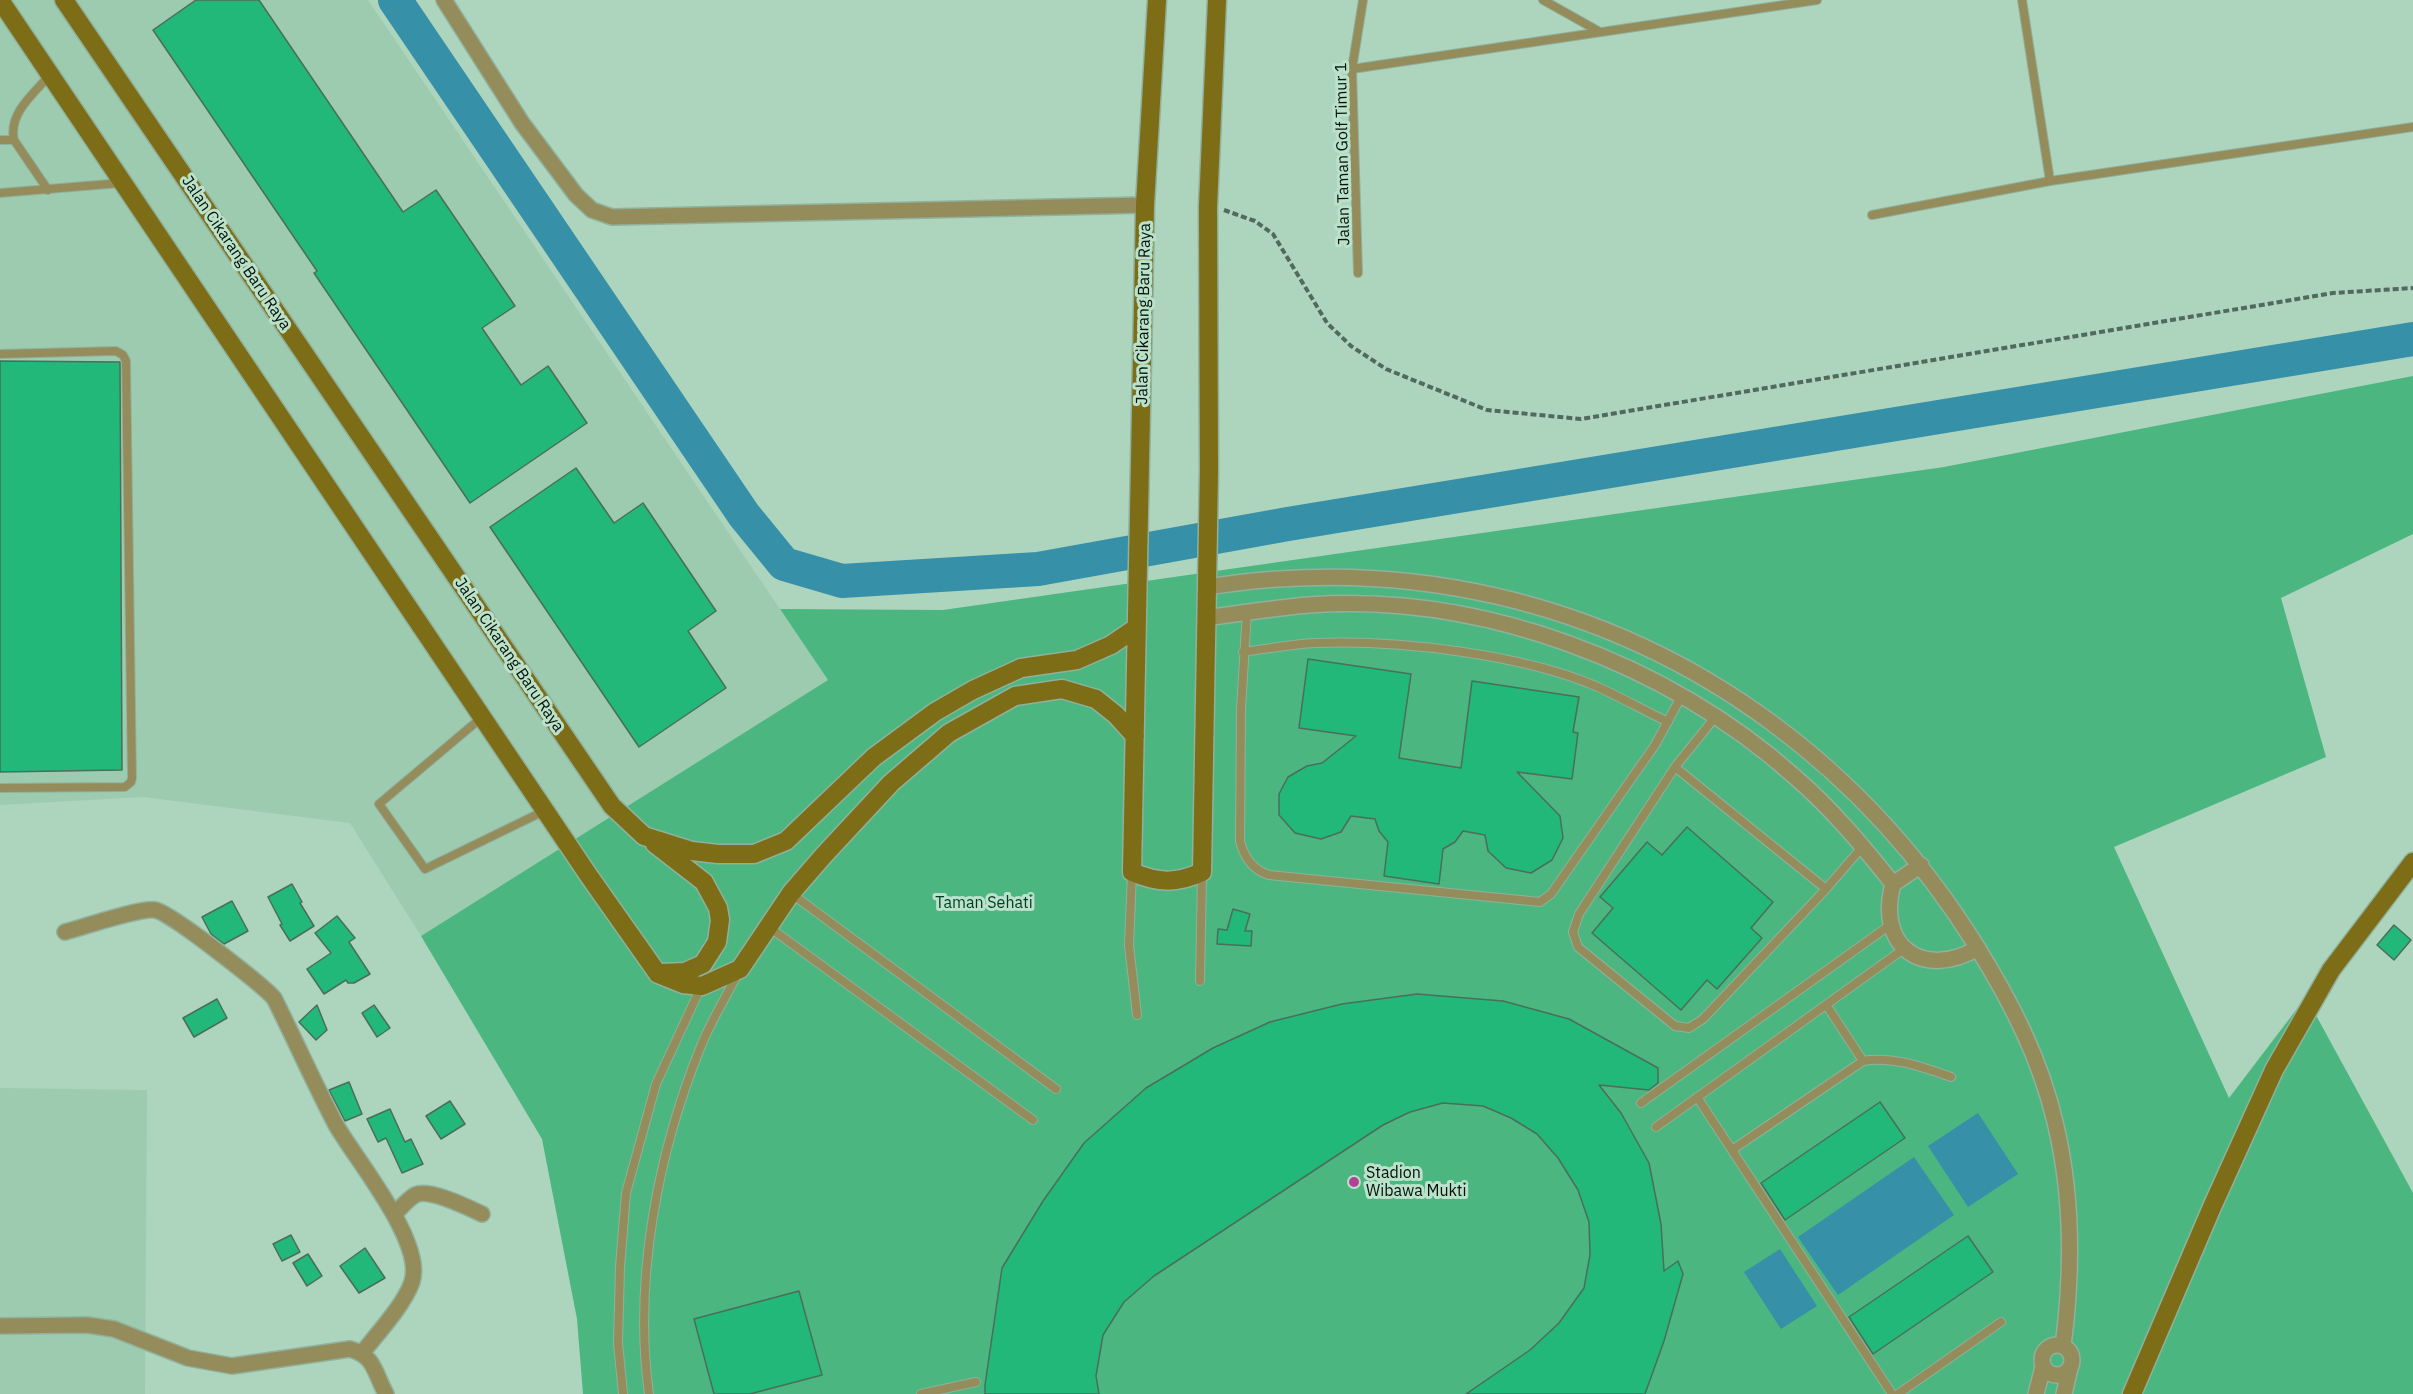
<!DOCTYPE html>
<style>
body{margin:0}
canvas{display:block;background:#add4bd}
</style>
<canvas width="2413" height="1394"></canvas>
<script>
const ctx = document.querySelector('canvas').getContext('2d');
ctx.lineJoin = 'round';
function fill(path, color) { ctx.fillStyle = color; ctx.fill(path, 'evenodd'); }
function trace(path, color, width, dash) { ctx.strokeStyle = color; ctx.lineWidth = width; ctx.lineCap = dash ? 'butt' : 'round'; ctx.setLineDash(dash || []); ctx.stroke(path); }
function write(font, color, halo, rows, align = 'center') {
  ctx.font = font + ' "IBM Plex Sans",sans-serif'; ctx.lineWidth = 6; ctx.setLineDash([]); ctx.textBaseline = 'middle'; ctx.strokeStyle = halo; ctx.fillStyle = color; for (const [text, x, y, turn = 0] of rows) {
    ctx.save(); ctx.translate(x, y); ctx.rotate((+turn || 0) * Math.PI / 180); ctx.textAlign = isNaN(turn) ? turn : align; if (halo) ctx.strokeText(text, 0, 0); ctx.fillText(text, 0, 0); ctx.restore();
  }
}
fill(new Path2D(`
 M0,0H368L828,680L421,936L350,823L143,797L0,805Z
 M0,1088L147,1090L145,1394H0Z`), '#9dcbb0');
fill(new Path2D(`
 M2413,376V534L2281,598L2326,757L2114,847L2229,1098L2306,997L2413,1193V1394H583L577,1319L542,1139L421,936L828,680L780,609L943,610L1944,467Z`), '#4cb681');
fill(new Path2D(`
 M1978,1113L2018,1174L1968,1207L1928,1146Z
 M1914,1157L1954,1215L1838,1295L1798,1237Z
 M1780,1249L1817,1306L1781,1329L1744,1272Z`), '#3690a8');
trace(new Path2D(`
 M395,0L744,515L784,564L842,581L1038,569L1288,524L2413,339`), '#3690a8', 34);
const building = new Path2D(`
 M196,0H259L403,212L436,190L515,306L482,328L521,385L548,366L587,423L470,503L314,273L317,271L153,30Z
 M0,361L120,362L122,770L0,772Z
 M576,468L614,523L643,503L716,611L688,631L726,688L639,747L490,527Z
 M1308,659L1411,674L1399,758L1461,768L1472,681L1579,697L1573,732L1578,733L1572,779L1517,772L1560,816L1563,838L1552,860L1531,873L1506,868L1488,851L1485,835L1463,831L1455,842L1443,849L1439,884L1384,876L1388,842L1379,831L1375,819L1351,816L1341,832L1321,839L1295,833L1279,815V794L1288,777L1307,766L1322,763L1356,736L1299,728Z
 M1687,827L1773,902L1751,928L1762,938L1717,989L1707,980L1681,1010L1592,933L1613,908L1600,897L1647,842L1662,855Z
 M292,884L302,902L300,903L314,926L290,941L280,925L282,924L268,897Z
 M232,901L248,931L224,944L211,934L202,917Z
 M1233,909L1250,914L1245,931H1252L1251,946L1217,944L1218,929L1227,930Z
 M337,916L355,938L349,942L370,974L354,983H348L346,980L324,994L307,969L331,953L315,933Z
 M2394,925L2411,940L2394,960L2377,945Z
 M1417,994L1503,1001L1569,1019L1658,1068V1083L1649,1090L1599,1085L1621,1113L1649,1163L1661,1224L1664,1271L1678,1261L1683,1274L1664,1341L1645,1394H1466L1530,1350L1559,1323L1584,1288L1590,1255L1589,1222L1578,1190L1558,1158L1537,1134L1511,1118L1483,1106L1443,1103L1410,1112L1383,1125L1154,1276L1124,1302L1103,1335L1096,1376L1099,1394H985V1385L1002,1268L1043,1201L1084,1143L1146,1088L1213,1048L1270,1022L1342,1004Z
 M217,999L227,1018L194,1037L183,1018Z
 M317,1005L327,1030L316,1040L299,1022Z
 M374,1005L390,1028L377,1037L362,1013Z
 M349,1082L362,1114L345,1121L329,1090Z
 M450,1101L465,1124L441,1139L426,1116Z
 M1880,1102L1905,1138L1785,1220L1761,1183Z
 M390,1109L405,1142L411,1139L423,1164L402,1173L386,1138L378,1142L367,1119Z
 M291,1235L300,1252L282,1261L273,1244Z
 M1968,1236L1993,1272L1873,1354L1849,1317Z
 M365,1248L385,1278L359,1293L340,1266Z
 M308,1254L322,1276L307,1286L293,1263Z
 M799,1291L822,1375L750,1394H714L694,1319Z`);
fill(building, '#22b879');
trace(building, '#4b6e5a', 1.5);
const lane = new Path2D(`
 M1543,0L1600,32
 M2022,0L2050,181
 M1352,69L1817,0
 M0,140H14
 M48,190L14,140C8,114 34,93 49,76
 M0,193L121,183
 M1872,215L2050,181L2413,127
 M1358,273L1352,69L1363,0
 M0,354L116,351L123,355L126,361L132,778L131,782L125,787L0,788
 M1247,611L1241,709L1240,841C1244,857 1253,870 1269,875L1540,902L1551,894L1655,745L1682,695
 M1243,652C1267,649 1292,644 1316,643C1399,640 1522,654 1598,687C1622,698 1645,711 1668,722
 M1716,716L1675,767L1579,914L1573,932L1578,947L1675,1026L1689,1028L1703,1019L1826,889L1863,846
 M481,718L379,804L425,869L544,811
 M1675,767L1826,889
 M1132,873L1129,945L1137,1015
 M792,894L1056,1089
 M769,927L1033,1120
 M1200,981L1202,874
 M1827,1006L1863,1061
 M1697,1097L1892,1394
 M1641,1103L1890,925
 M1656,1127L1905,948
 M1732,1150L1863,1061C1894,1056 1922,1067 1951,1077
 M623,1394L618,1343L620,1267L626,1193L656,1084L701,987
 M649,1394C633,1280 658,1152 701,1046C711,1021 726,997 738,973
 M921,1394L976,1382
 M1898,1394L2001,1322`);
const street = new Path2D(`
 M444,0L522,123L576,195L592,210L612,217L1145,205
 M1206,587C1230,584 1254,580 1279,579C1351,574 1426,580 1496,596C1700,643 1868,771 1977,947C2011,1002 2040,1058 2055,1122C2073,1196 2073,1270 2063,1346
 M1206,618C1240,613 1274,608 1309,605C1481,593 1668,663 1795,777C1832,809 1863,846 1893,884
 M1893,884C1876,947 1923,980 1978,948
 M1893,884L1921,865
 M65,932C84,927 139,908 155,910C170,912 261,984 274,998C295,1040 314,1083 336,1125C356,1160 425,1242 412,1282C404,1305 377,1334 362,1353
 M394,1214C401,1208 408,1199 415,1195C429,1188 469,1208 482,1214
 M0,1326L87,1325L114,1329L188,1358L232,1366L350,1349C375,1356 374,1372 386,1394
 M2042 1360a15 15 0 1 1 30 0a15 15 0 1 1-30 0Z
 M2036,1394L2043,1367
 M2064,1394L2070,1368`);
const secondary = new Path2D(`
 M0,0L589,876L658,974L683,984L702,986L740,969L791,893L824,855L891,783L949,733L1015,696L1062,689L1096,699L1116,715L1135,736
 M64,0L612,806L644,836L692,851L718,854H754L786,841L874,757L935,712L973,690L1021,668L1077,660L1111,645L1136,628
 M1157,0L1145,205L1132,872C1158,883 1176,884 1202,872L1209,470L1208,207L1217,0
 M655,844L704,882L718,908L720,920L717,942L703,964L685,972L662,973
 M2132,1394L2212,1207L2274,1070L2331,970L2413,862`);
trace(lane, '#8fb19d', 10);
trace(street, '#8fb19d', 18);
trace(secondary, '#8fb19d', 21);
trace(new Path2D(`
 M1224,210L1255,221L1273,234L1327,323L1351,346L1386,369L1487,410L1581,419L2333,293L2413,288`), '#526a5c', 4, [6, 3]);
trace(lane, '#958c5b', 8);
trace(street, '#958c5b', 15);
trace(secondary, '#7c6d16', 18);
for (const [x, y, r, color] of [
 [1354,1182,6,"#b43f97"]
]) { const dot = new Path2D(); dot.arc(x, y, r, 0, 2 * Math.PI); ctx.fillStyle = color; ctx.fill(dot); trace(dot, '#bae1c9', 2); }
write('16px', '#05120a', '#bae1c9', [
 ["Jalan Taman Golf Timur 1",1343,154,-91],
 ["Jalan Cikarang Baru Raya",236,253,56],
 ["Jalan Cikarang Baru Raya",1144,314,-89],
 ["Jalan Cikarang Baru Raya",509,655,56]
]);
write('16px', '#003b22', '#bae1c9', [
 ["Taman Sehati",984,903]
]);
write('16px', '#05120a', '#bae1c9', [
 ["Stadion",1366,1173],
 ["Wibawa Mukti",1366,1191]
], 'left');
</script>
